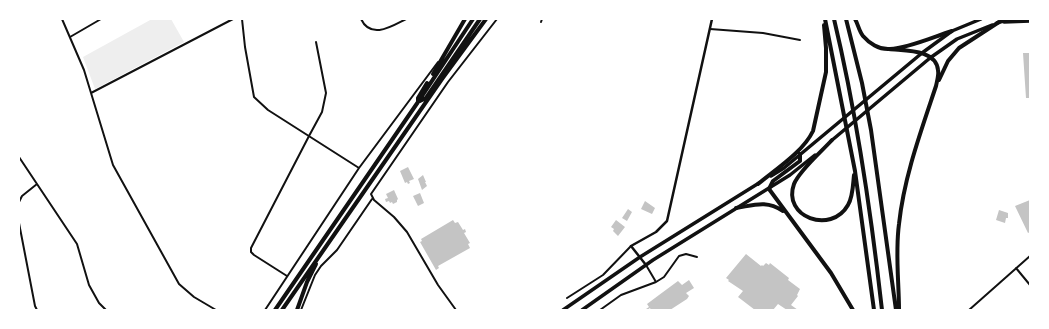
<!DOCTYPE html>
<style>
body{margin:0}
#map{position:relative;width:1049px;height:329px;overflow:hidden;background:#fff;font-family:"Source Sans 3",sans-serif}
canvas{display:block}
.frame{position:absolute;inset:0;border:20px solid #fff;pointer-events:none}
</style>
<div id="map">
<canvas width="1049" height="329"></canvas>
<div class="frame"></div>
</div>
<script>
const ctx = document.querySelector('canvas').getContext('2d');
ctx.lineJoin = 'round';
function fill(path, color) { ctx.fillStyle = color; ctx.fill(path, 'evenodd'); }
function trace(path, color, width, dash) { ctx.strokeStyle = color; ctx.lineWidth = width; ctx.lineCap = dash ? 'butt' : 'round'; ctx.setLineDash(dash || []); ctx.stroke(path); }
fill(new Path2D(`
 M152,19H171L184,42L95,89L83,57Z`), '#eee');
fill(new Path2D(`
 M1023,53H1030V98H1026Z
 M408,167L414,179L409,181L410,183L408,184L407,182L405,183L400,171Z
 M423,175L426,182H425L427,186L422,190L418,179Z
 M394,190L398,199L397,200V202L393,204L392,202L390,203L389,201L386,202L385,199L388,198L386,194Z
 M420,193L424,203L418,206L413,196Z
 M1030,200V232L1028,233L1015,206Z
 M645,201L655,208L652,214L641,209Z
 M628,209L632,212L627,221L622,218Z
 M999,210L1008,213V218H1006L1005,223L996,220Z
 M453,220L455,223L458,222L463,230L465,229L466,232L464,233L470,243L468,244L470,248L438,266L439,268L436,270L420,242L422,241L421,239Z
 M616,220L625,227L618,236L613,231L614,229L611,227Z
 M746,254L761,266L762,265L763,266L766,263L769,265L770,263L789,278L788,280L800,289L797,295L798,296L791,305L798,310H787L778,304L773,310H755L738,297L743,291L728,281L729,280L726,278Z
 M689,280L694,288L686,293L689,296L687,299L670,310H651L650,308L647,310L646,309L649,307L647,304L659,295L678,281L682,285Z`), '#c4c4c4');
trace(new Path2D(`
 M62,19L84,70L113,165L179,284L194,297L216,310
 M242,19L245,47L254,97L268,110L359,168
 M361,19C371,40 392,26 406,19
 M541,22L542,19
 M710,29L763,33L800,40
 M70,37L101,19
 M91,93L233,19
 M19,157L77,244L89,285L99,303L106,310
 M19,202L22,196L37,184
 M19,223L35,306L37,310
 M646,265L656,282
 M1016,268L1030,285
 M287,276L254,255L251,252V248L309,136L322,112L326,93L316,42
 M567,298L603,275L631,246
 M265,310L359,168L438,62
 M301,310L315,275L321,266L337,250L372,199
 M456,310L438,285L407,232L394,217L374,200L371,194L448,82L497,19
 M600,310L621,295L656,282L664,277L679,256L686,254L697,257
 M969,310L1030,256`), '#111', 2);
trace(new Path2D(`
 M646,265L631,246L656,232L667,221L712,19`), '#111', 2.5);
trace(new Path2D(`
 M1004,22L1030,21
 M997,23L1009,19
 M831,141L930,58L957,39L992,25
 M771,176L784,168L922,53L952,31L981,19
 M563,310L640,257L759,183
 M582,310L653,260L790,175L815,155`), '#111', 3.5);
trace(new Path2D(`
 M825,19L855,171L874,310
 M834,19C857,115 871,212 882,310
 M846,19L862,83L871,130L896,310
 M855,19C858,24 859,31 863,36C869,43 879,50 890,49C909,48 933,37 952,31
 M889,49C905,51 936,49 938,70C939,75 937,81 936,86C921,131 904,177 899,224C895,253 899,282 899,310
 M433,74L465,19
 M939,80L948,61L959,48L999,22
 M420,101L426,98L480,19
 M418,102V98L427,83
 M832,140C822,151 799,171 794,184C782,217 831,235 848,205C853,197 853,184 854,175
 M800,154V161L773,181L769,189L831,273L853,310
 M758,184C776,169 803,152 813,131L826,72V48L824,25
 M736,208C755,205 766,200 783,211
 M275,310L418,102L473,19
 M282,310L442,79L486,19
 M297,310L307,282L316,264`), '#111', 4);
</script>
